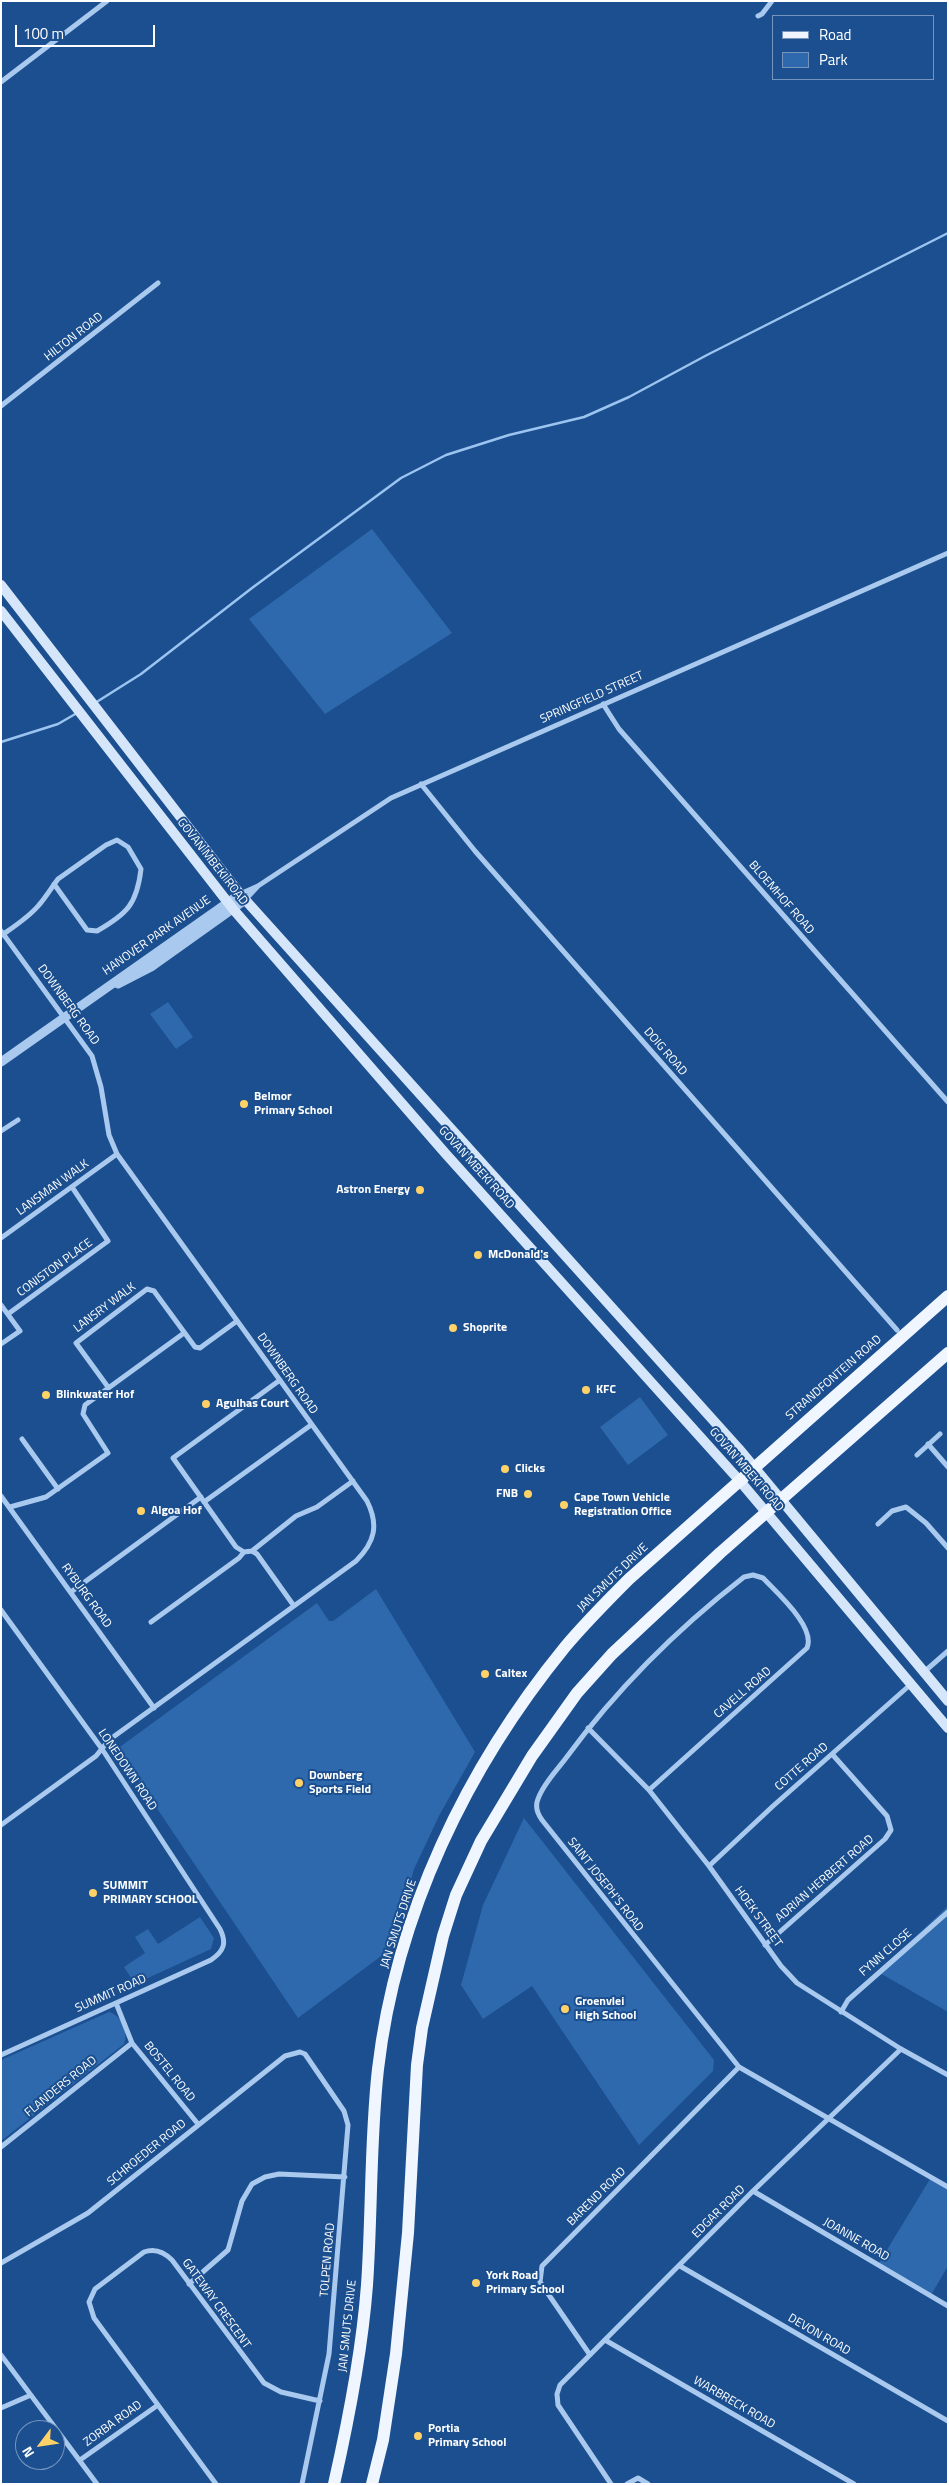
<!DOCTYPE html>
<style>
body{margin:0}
#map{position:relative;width:949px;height:2485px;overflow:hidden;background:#1b4f8f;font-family:"Titillium Web",sans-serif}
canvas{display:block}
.frame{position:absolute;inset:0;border:2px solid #fff;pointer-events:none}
.legend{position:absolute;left:772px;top:15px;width:162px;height:65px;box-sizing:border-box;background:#1b4f8f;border:1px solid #7695bc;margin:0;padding:6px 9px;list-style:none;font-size:15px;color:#fff}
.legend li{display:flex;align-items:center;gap:10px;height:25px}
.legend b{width:25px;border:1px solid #7695bc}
.north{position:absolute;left:15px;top:2420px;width:50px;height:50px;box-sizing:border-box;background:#1b4f8f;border:1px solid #7695bc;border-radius:50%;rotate:239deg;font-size:14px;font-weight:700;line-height:20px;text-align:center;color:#fff}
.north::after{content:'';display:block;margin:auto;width:18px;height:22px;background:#ffd166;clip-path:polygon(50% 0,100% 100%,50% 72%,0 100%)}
.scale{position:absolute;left:15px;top:25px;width:140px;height:22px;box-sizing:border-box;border:2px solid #fff;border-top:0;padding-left:6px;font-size:15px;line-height:18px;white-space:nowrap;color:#fff;-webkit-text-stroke:4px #1b4f8f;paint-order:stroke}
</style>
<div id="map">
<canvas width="949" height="2485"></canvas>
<div class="frame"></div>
<ul class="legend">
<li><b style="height:6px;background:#f0f6ff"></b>Road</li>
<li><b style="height:14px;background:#2e69ad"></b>Park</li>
</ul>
<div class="north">N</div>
<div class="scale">100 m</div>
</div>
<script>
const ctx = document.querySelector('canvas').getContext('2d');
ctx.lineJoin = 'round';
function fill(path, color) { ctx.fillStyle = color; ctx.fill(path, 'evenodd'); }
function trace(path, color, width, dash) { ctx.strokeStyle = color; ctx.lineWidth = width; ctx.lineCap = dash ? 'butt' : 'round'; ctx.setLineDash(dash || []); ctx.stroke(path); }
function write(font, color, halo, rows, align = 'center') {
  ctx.font = font + ' "Titillium Web",sans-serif'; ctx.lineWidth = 4; ctx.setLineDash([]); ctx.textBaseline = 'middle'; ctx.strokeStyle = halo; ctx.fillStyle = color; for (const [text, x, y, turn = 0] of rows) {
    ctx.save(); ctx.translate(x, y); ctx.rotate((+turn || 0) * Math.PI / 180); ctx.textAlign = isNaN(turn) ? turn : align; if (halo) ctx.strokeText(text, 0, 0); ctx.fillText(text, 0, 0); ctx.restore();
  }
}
fill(new Path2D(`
 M372,529L452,633L325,714L249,619Z
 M168,1002L193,1037L176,1049L150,1014Z
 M640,1397L668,1435L628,1465L600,1427Z
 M376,1589L475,1752L440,1814L414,1869L392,1948L298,2018L117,1749L317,1603L329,1621H333Z
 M524,1818L714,2060L713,2071L639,2145L532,1986L483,2019L461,1985L483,1905Z
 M948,1906V2012L878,1972Z
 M200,1917L214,1938L211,1949L135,1984L124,1967L145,1953L135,1937L148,1929L158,1944Z
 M109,2012C121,2015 129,2032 124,2044L1,2141V2060Z
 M930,2179L948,2188V2266L931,2295L879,2263Z`), '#2e69ad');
trace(new Path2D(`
 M95,703L141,674L252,588L401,478L446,455L509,435L584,417L629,397L707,355L948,233
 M1,742L58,724L77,713`), '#9cc4f0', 2.5);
trace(new Path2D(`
 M758,16L762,14L772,1
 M1,82L107,1
 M1,406L158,283
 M603,704L619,729L948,1102
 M421,784L475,851L897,1330
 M240,894L258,886L391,798L948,553
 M245,900L258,886
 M1,931L92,1056L101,1087L109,1135L117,1154L367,1501C379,1525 375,1542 356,1561L109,1740L96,1756L1,1825
 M2,935C15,926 29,917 39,905C46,897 52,887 58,879L106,845L117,840L128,847L141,869C137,904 127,914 97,931L87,930L54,884
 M1,1131L18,1120
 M1,1238L117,1154
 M1,1305L20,1331L1,1344
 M8,1314L108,1241L72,1187
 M280,1380L173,1458L236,1547L244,1552L252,1551L257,1554L294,1606
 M108,1387L76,1343L147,1289L154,1291L195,1347L200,1348L204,1345L237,1321
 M22,1439L58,1489
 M928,1444L948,1467
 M917,1455L940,1434
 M1,1496L154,1708
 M204,1502L311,1425
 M10,1507L46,1497L108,1453L83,1414L85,1405L184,1333
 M878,1524L892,1511L906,1507L926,1523L948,1548
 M252,1551L296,1516L317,1507L353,1481
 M71,1592L201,1497
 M1,1610L102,1749L220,1929C227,1943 224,1951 211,1960L1,2055
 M151,1622L239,1558L244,1552
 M924,1672L948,1651
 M588,1728L649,1790L709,1866L781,1966L797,1983L901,2049L948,2075
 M649,1790L807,1648C816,1627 777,1593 763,1578L753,1575L744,1577C677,1629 616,1690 566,1758C557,1770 543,1784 538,1799C535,1806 537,1813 542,1820L739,2067L948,2187
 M709,1866L773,1806L910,1685
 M765,1945L885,1839L891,1830L887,1816L832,1754
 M116,2003L132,2043L198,2124
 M841,2012L848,2000L948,1912
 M1,2147L132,2043
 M753,2191L948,2306
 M1,2263L88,2213L285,2056L300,2052L305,2054L344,2111L348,2125L329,2354L302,2484
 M680,2266L948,2421
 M189,2284L228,2250L242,2201L252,2184L265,2177L279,2174L345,2177
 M605,2340L854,2484
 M1,2355L97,2484
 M590,2355L540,2282L542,2266L739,2067
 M1,2408L31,2395
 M80,2460L158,2405
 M216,2484L94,2318L89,2302L95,2289L144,2252C155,2248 164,2252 172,2260L264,2383L281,2392L320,2401
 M611,2484L558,2405L557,2394L560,2385L753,2191L901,2049
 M627,2484L638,2478L648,2484`), '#a9c9ee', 5);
trace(new Path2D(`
 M118,984L151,967L245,900
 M1,1062L240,894`), '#a9c9ee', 9);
trace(new Path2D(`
 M1,585L240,894L739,1449L948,1701
 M1,611L233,909L445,1153L739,1480L948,1728`), '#d6e6fa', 10);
trace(new Path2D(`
 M334,2484C349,2418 362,2352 367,2285C372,2213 370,2140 378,2069C396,1914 467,1767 565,1647C585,1623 607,1601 629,1579L948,1296
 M372,2484L383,2440L396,2354L408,2233L417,2065L422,2028L443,1936L456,1895L481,1841L532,1756L577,1693L612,1654L720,1553L948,1353`), '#f0f6ff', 12);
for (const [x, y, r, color] of [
 [244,1104,5,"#ffd166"],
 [420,1190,5,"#ffd166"],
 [478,1255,5,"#ffd166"],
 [453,1328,5,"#ffd166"],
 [586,1390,5,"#ffd166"],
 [46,1395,5,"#ffd166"],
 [206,1404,5,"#ffd166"],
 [505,1469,5,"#ffd166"],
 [528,1494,5,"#ffd166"],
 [564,1505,5,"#ffd166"],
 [141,1511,5,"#ffd166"],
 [485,1674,5,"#ffd166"],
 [299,1783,5,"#ffd166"],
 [93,1893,5,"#ffd166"],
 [565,2009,5,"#ffd166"],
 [476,2283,5,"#ffd166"],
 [418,2436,5,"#ffd166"]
]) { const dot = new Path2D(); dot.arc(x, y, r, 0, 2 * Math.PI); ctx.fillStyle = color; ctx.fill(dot); trace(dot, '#1b4f8f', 2); }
write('12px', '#fff', '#1b4f8f', [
 ["HILTON ROAD",74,337,-38],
 ["SPRINGFIELD STREET",592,698,-24],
 ["GOVAN MBEKI ROAD",212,862,52],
 ["BLOEMHOF ROAD",781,898,49],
 ["HANOVER PARK AVENUE",157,936,-35],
 ["DOWNBERG ROAD",68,1005,54],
 ["DOIG ROAD",665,1052,49],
 ["GOVAN MBEKI ROAD",476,1168,48],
 ["LANSMAN WALK",53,1188,-36],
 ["CONISTON PLACE",55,1268,-36],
 ["LANSRY WALK",105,1308,-37],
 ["DOWNBERG ROAD",287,1374,55],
 ["STRANDFONTEIN ROAD",834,1378,-41],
 ["GOVAN MBEKI ROAD",746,1470,49],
 ["JAN SMUTS DRIVE",613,1578,-44],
 ["RYBURG ROAD",86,1596,54],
 ["CAVELL ROAD",743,1693,-41],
 ["COTTE ROAD",802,1767,-41],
 ["LONEDOWN ROAD",127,1770,56],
 ["ADRIAN HERBERT ROAD",825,1879,-41],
 ["SAINT JOSEPH'S ROAD",605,1885,52],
 ["HOEK STREET",758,1917,54],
 ["JAN SMUTS DRIVE",399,1924,-72],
 ["FYNN CLOSE",886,1953,-41],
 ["SUMMIT ROAD",111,1994,-24],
 ["BOSTEL ROAD",169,2072,51],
 ["FLANDERS ROAD",61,2087,-39],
 ["SCHROEDER ROAD",147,2153,-39],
 ["BAREND ROAD",597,2197,-45],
 ["EDGAR ROAD",719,2212,-45],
 ["JOANNE ROAD",856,2240,30],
 ["TOLPEN ROAD",328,2260,-85],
 ["GATEWAY CRESCENT",216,2304,54],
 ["JAN SMUTS DRIVE",348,2326,-84],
 ["DEVON ROAD",819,2335,30],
 ["WARBRECK ROAD",734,2403,30],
 ["ZORBA ROAD",113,2424,-36]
]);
write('bold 12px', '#fff', '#1b4f8f', [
 ["Belmor",254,1097],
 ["Primary School",254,1111],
 ["Astron Energy",410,1190,"right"],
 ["McDonald's",488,1255],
 ["Shoprite",463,1328],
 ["KFC",596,1390],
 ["Blinkwater Hof",56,1395],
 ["Agulhas Court",216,1404],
 ["Clicks",515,1469],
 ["FNB",518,1494,"right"],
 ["Cape Town Vehicle",574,1498],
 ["Registration Office",574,1512],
 ["Algoa Hof",151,1511],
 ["Caltex",495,1674],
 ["Downberg",309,1776],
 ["Sports Field",309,1790],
 ["SUMMIT",103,1886],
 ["PRIMARY SCHOOL",103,1900],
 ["Groenvlei",575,2002],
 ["High School",575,2016],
 ["York Road",486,2276],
 ["Primary School",486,2290],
 ["Portia",428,2429],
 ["Primary School",428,2443]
], 'left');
</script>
